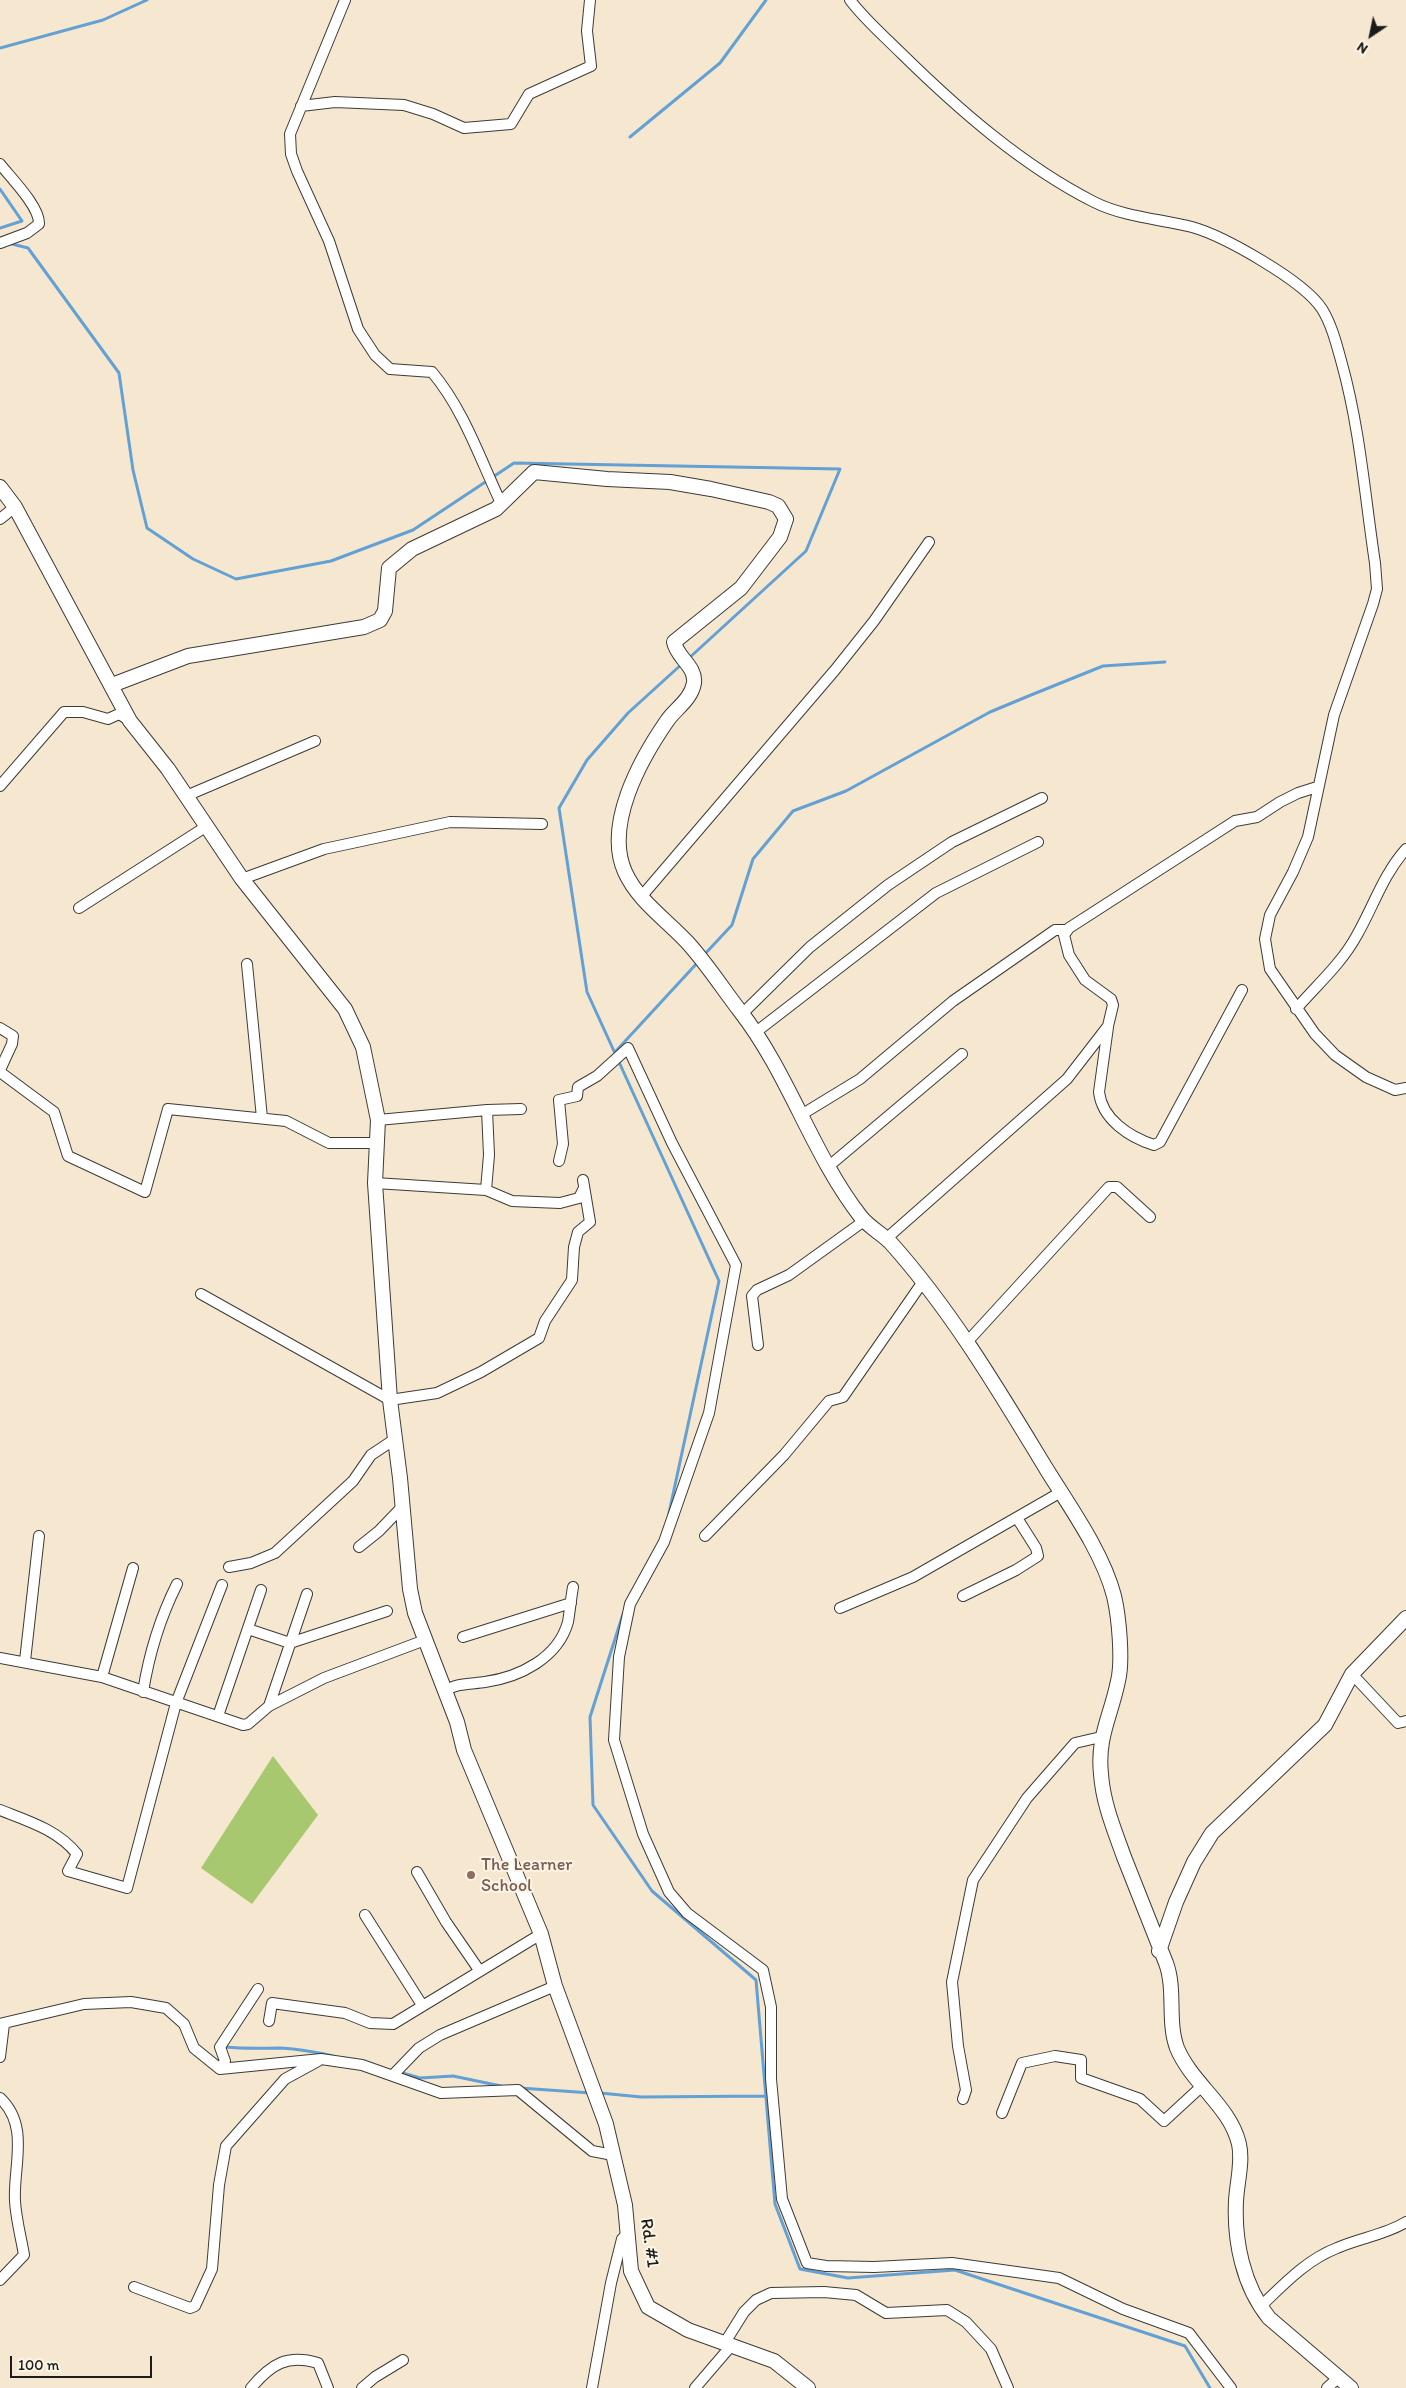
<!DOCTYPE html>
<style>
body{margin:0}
#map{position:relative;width:1406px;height:2388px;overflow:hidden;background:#f6e8d0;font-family:Itim,sans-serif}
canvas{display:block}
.north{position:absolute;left:1346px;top:10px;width:50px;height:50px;-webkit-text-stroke:4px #fcf5e5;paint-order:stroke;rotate:214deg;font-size:14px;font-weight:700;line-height:20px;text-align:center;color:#1c1c1c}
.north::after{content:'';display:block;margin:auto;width:18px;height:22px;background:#1c1c1c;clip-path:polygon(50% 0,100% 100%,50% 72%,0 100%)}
.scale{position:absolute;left:10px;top:2356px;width:142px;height:22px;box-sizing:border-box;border:2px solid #1c1c1c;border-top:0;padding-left:6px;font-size:15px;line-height:18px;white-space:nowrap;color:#1c1c1c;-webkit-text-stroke:4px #fcf5e5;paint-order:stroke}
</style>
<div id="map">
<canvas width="1406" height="2388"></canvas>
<div class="north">N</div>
<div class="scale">100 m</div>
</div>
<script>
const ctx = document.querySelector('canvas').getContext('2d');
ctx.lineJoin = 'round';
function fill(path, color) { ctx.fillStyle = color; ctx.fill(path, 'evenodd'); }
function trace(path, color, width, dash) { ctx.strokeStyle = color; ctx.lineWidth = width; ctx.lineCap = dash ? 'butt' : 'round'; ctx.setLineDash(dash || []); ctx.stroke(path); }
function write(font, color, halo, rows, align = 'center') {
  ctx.font = font + ' Itim,sans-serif'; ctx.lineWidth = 4; ctx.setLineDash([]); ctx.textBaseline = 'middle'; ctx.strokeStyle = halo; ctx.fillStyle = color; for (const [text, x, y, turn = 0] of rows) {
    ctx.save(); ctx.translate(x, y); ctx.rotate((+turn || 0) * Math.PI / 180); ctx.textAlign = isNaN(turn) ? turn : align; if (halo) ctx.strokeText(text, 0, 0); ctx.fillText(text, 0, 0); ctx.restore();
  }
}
fill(new Path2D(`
 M273,1756L318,1815L252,1904L201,1868Z`), '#a8c870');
trace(new Path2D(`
 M0,48L103,20L147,0
 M630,137L720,63L766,0
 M0,189L22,221L0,228
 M8,243L28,248L119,373L133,470L147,528L193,559L236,579L331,561L413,530L514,463L840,469L806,551L688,659
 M703,956L732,925L753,859L793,811L846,791L990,712L1031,695L1103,666L1165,662
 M616,1051L699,961
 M669,1513L719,1281L587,992L559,808L587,760L628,713L683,663
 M623,1614L590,1717L593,1805L652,1891L756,1980L775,2204L800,2269L848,2278L955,2270L1185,2346L1210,2388
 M226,2047C245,2049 262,2048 281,2048C299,2049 316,2052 333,2056
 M399,2072L420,2078L453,2076L501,2086
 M520,2088L591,2093
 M600,2093L641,2097L766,2096`), '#63a0d4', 3);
const street = new Path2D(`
 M345,0L290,134L291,154L297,171L329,241L358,329L375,355L390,369L432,372C464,410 480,459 501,503
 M850,0C865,20 884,36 902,54C959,110 1023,166 1094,202C1124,217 1160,219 1192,227C1224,236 1304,281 1322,309C1332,325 1337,346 1342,364C1360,429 1365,497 1375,563L1377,589L1373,604L1334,715L1308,837L1293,872L1270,915L1265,939L1270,969L1315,1034L1335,1055L1366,1077L1395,1090L1406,1088
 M301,106L335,102L404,105L433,114L464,128L511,124L529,94L591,66L587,31L590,0
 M0,164C11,178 40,207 39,224L27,233L0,243
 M0,519L15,507
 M0,786L64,712H83L108,719L119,714L129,720
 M186,796L315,741
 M242,879L324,849L450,822L542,824
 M641,897L835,670L874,621L929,542
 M79,908L207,826
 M247,964L262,1118
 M1296,1009C1317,985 1342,963 1357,935C1374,905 1383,875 1406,849
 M742,1014L810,947L888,885L952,842L1042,798
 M1108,1027L1099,1092C1102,1119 1129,1137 1154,1145L1160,1142L1242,990
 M0,1028L13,1036L12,1044L0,1070
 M756,1032L936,893L1038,842
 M0,1072L54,1112L68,1156L145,1192L168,1109L286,1121L329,1143H376
 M801,1115L860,1079L953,1001L1055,930H1067
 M378,1120L487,1110L521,1109
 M559,1161L563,1144L559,1100L577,1096L578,1087L597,1076L628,1048L672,1143L736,1265L709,1413L664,1542L630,1604L619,1657L614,1740L643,1834L669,1892L687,1913L763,1970L771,2007V2079L782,2199L807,2263L826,2266L874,2267L952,2263L1059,2278L1123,2309L1189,2333L1231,2388
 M829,1166L962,1054
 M375,1183L486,1190L512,1201L560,1203L579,1198L584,1188
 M486,1190L489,1155L487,1110
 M887,1238L1067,1079L1108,1026L1113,1005L1111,999L1085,980L1069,955L1064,935L1069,928L1235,821L1257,817L1280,802L1298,793L1317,787
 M201,1294L390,1400L437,1393L481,1372L539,1338L545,1321L572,1280L574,1247L578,1232L590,1222L583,1180
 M968,1341L1109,1187H1117L1150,1217
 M758,1345L752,1296L757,1290L789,1275L864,1221
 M705,1536L784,1455L829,1401L843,1397L922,1283
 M359,1547L379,1531L403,1506
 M229,1567L251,1563L275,1553L353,1481L371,1455L395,1439
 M963,1596L1016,1570L1038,1556L1036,1548L1017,1518
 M840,1608L913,1577L1061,1492
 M248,1629L290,1643L387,1611
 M463,1637L571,1603
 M0,1658L102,1677L243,1725L248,1724L269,1706L324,1678L425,1640
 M25,1661L39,1536
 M1352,1674L1398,1723L1406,1721
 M102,1677L133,1568
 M445,1691C456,1683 472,1684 485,1682C520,1677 558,1658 568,1622C570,1610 571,1598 573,1587
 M143,1692C149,1654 160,1618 177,1584
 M269,1706L307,1594
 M218,1716L261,1590
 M0,1810C28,1821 58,1830 77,1854L68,1871L127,1888L176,1703L222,1585
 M417,1872L446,1922L479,1970
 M365,1915L422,2005
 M269,2021L272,2003L345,2013L370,2023L393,2024L541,1934
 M0,2024L84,2004L131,2002L166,2008L184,2024L194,2048L220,2069L321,2059L362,2065L441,2093L518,2090L592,2151L613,2155
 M0,2057L4,2024
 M220,2069L225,2061L220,2047L258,1989
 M393,2075L419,2048L440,2035L555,1986
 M0,2098C30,2126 13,2166 15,2201C16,2219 21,2237 24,2255L0,2280
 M963,2099L966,2090L958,2046L952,1982L973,1880L1027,1798L1075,1743L1101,1737
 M1002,2113L1022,2063L1055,2056L1081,2060V2078L1140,2099L1164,2121L1202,2086
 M134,2287L190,2308L195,2306L212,2269L219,2185L226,2146L285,2079L318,2061
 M1260,2307C1283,2285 1306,2260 1337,2248C1359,2238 1385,2235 1406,2222
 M724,2344L744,2312L756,2300L771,2293L824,2292L856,2295L886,2313L947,2310L966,2322L991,2349L1008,2388
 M251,2388C271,2364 287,2354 318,2363L328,2388
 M362,2388L375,2377L403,2360
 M592,2388L611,2283L622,2239L627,2234
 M695,2388L731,2346
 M1327,2388L1339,2377`);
const secondary = new Path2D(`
 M0,487L15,507L130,721L168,769L242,879L345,1009L363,1047L378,1120L375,1183L390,1400L400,1478L410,1589L415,1613L457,1722L464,1750L541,1934L555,1986L606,2124L625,2205L631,2271L648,2307L688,2330L774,2361L808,2388
 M112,685L188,656L364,627L380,620L385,611L389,568L412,549L496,509L534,472L607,479L670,482L711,489L769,502L778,506L786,519L780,537L741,588L674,642C677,658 696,666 694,683C691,700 675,709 667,721C640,760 604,825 625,872C638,901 667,920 688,943C707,964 723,989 740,1011C789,1074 812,1154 861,1217C869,1227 881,1233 890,1242C952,1311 999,1391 1047,1470C1070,1507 1103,1553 1114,1596C1119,1617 1123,1661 1118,1681C1111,1716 1097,1737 1101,1774C1103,1803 1114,1829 1124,1857C1138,1892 1152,1928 1166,1963C1176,1990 1167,2021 1177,2048C1192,2084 1230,2106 1239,2144C1243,2162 1237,2182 1236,2201C1234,2241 1243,2286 1269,2318L1351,2388
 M1159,1951L1176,1902L1194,1862L1212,1833L1325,1725L1352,1674L1406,1618`);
trace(street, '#3d3b37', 12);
trace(secondary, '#3d3b37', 16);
trace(street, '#fff', 10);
trace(secondary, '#fff', 14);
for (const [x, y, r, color] of [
 [471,1875,5,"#8d6e63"]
]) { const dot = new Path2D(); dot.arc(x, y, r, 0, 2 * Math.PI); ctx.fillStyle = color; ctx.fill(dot); trace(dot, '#fcf5e5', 2); }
write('18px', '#785e54', '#fcf5e5', [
 ["The Learner",481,1865],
 ["School",481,1886]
], 'left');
write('18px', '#1c1c1c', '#fcf5e5', [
 ["Rd. #1",649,2243,82]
]);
</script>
